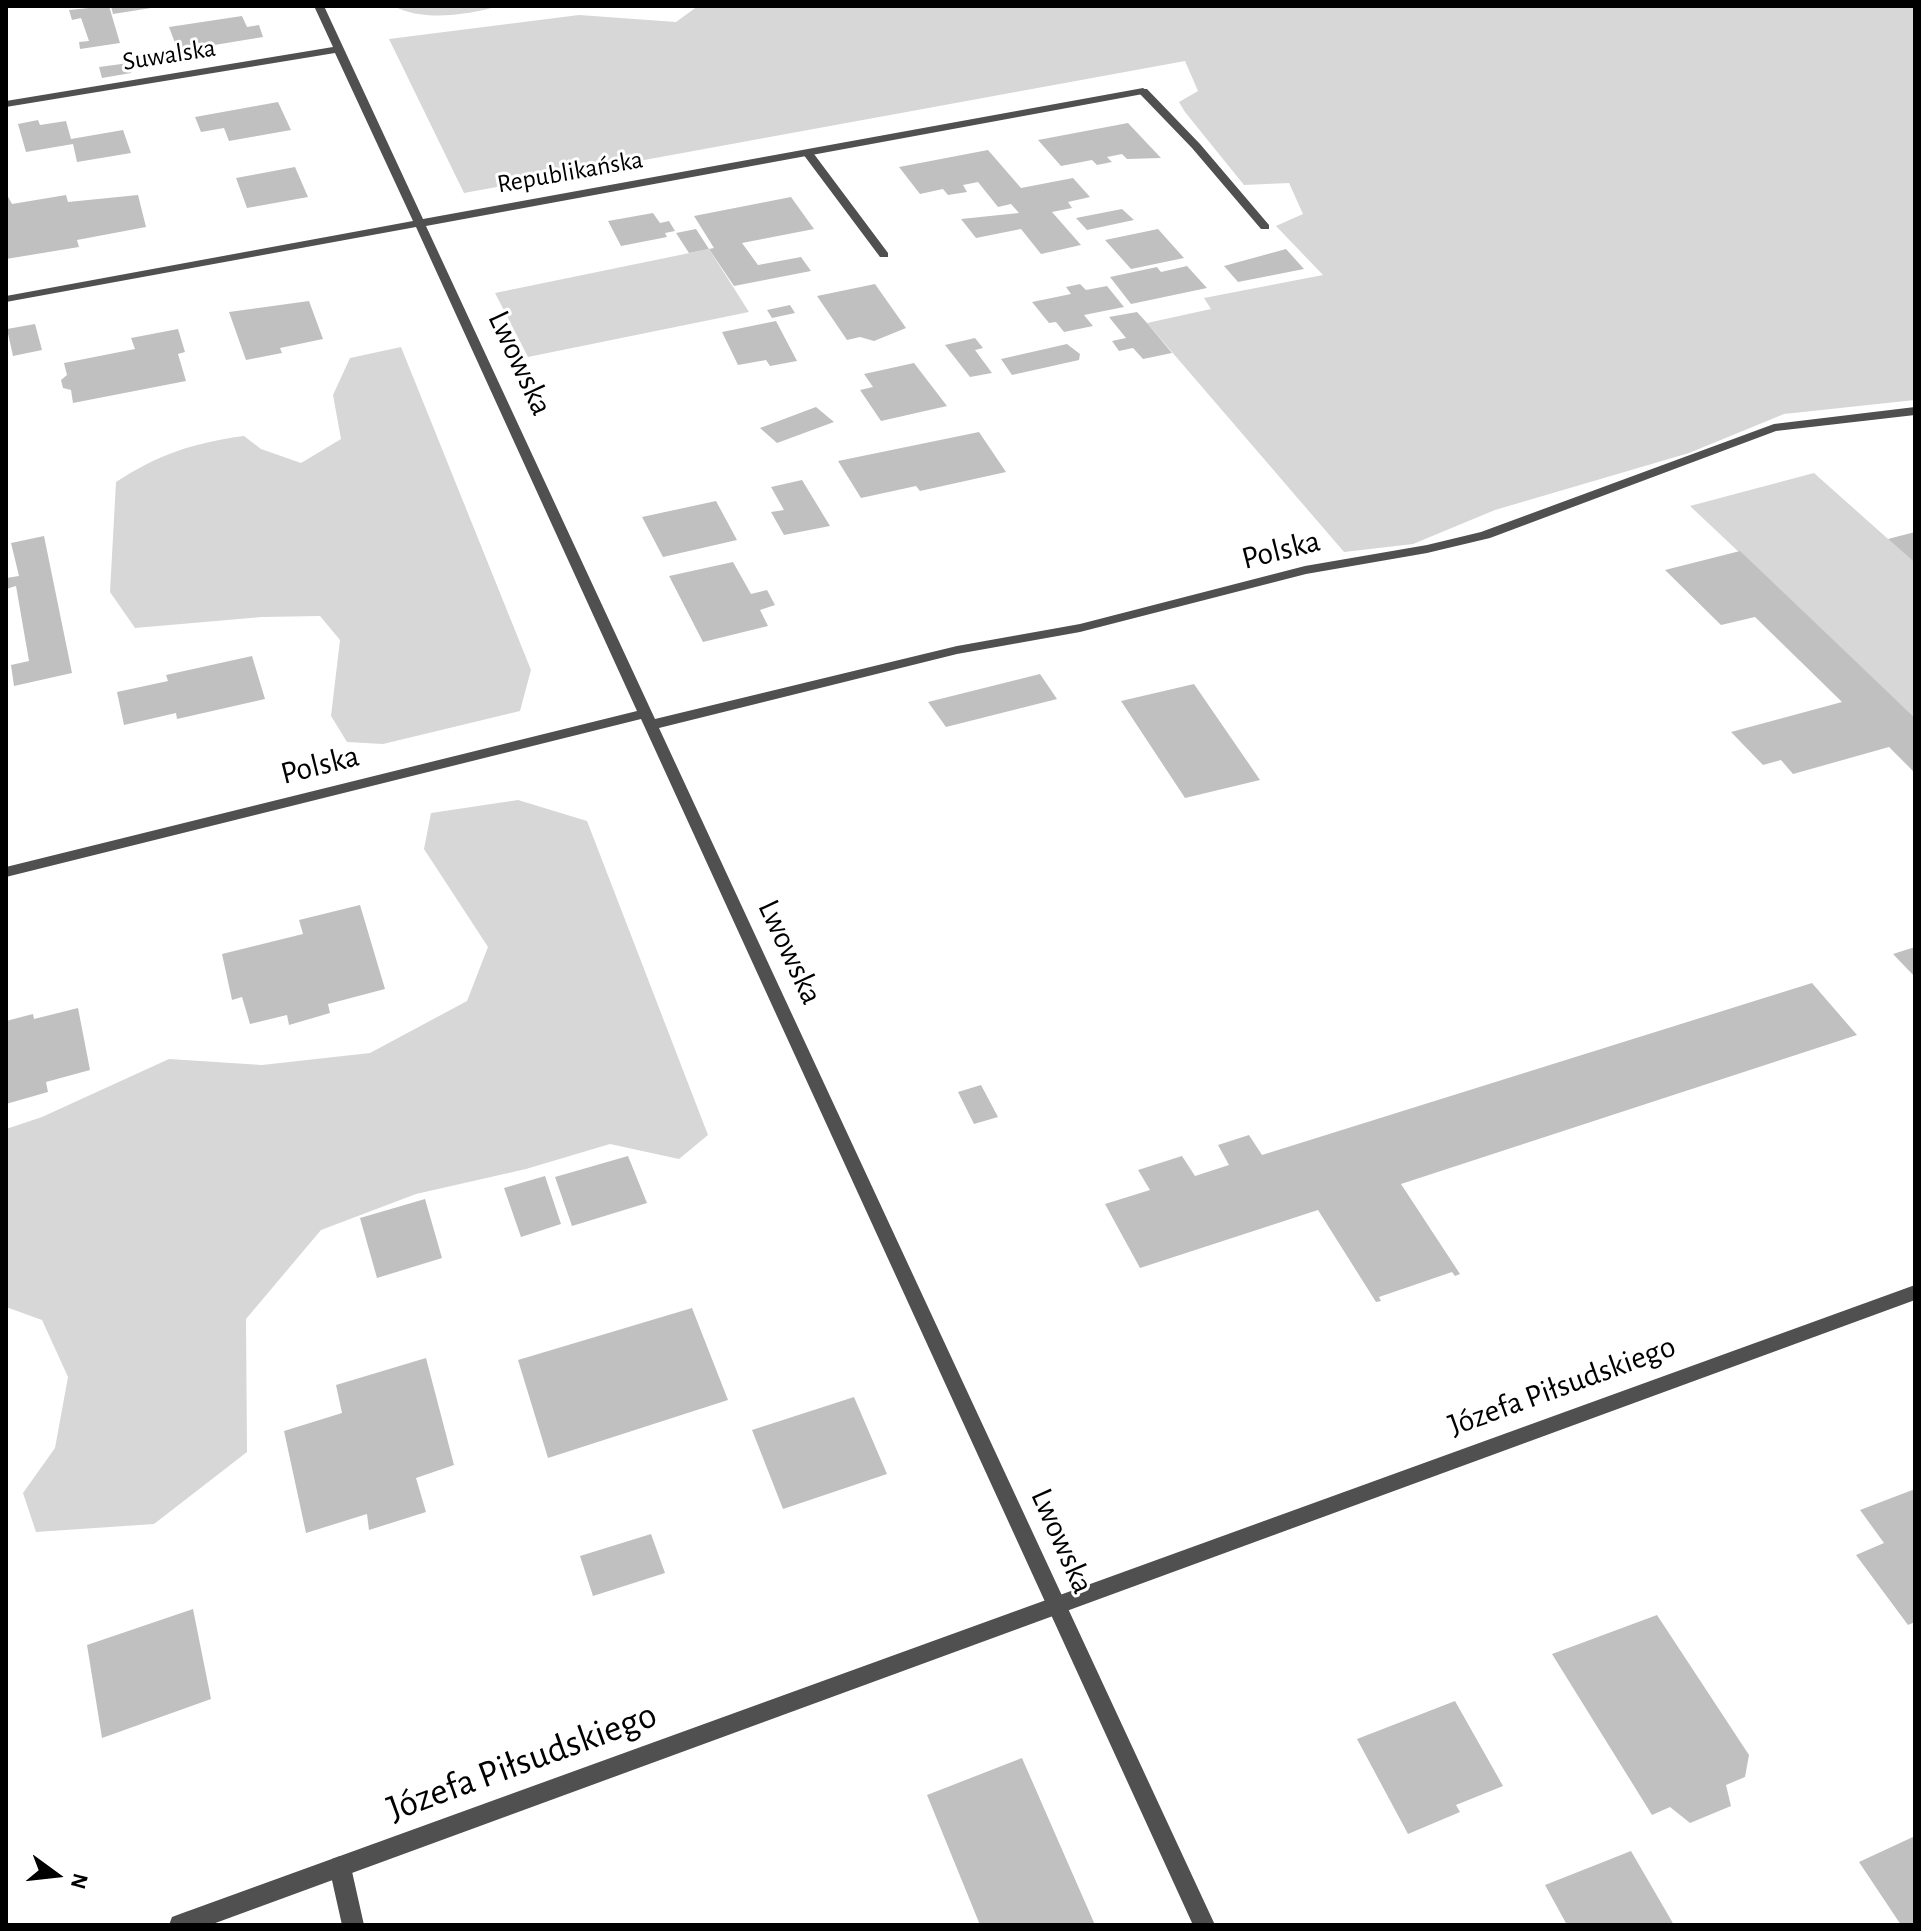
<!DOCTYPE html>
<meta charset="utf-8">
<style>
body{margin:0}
#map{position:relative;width:1921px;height:1931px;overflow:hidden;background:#fff;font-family:"Alegreya Sans",sans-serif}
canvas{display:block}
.frame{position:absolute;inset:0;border:8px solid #000;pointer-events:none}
.north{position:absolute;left:16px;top:1835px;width:80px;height:80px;-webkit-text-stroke:6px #fff;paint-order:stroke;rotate:105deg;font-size:22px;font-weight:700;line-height:32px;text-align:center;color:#000}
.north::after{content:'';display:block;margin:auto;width:28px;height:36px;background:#000;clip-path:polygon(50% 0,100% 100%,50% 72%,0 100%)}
</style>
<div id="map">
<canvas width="1921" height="1931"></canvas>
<div class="frame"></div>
<div class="north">N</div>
</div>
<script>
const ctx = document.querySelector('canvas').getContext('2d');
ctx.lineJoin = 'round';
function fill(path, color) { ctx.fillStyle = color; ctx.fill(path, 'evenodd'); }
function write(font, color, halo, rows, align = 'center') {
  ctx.font = font + ' "Alegreya Sans",sans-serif'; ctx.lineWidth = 6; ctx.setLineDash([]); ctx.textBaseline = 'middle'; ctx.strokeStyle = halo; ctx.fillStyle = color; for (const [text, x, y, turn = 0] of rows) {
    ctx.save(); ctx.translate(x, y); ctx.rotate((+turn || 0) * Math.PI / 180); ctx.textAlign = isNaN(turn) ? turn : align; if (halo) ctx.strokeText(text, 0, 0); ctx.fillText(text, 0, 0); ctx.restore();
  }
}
fill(new Path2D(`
 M394,6H499C467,15 423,22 394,6Z
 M698,6H1915V400L1784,414L1689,453L1495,510L1413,544L1344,552L1147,323L1211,309L1204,298L1323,275L1276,226L1303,214L1289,183L1244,185L1185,112L1179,102L1198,91L1185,61L464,193L389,39L579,15L676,22Z
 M709,249L749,312L528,357L495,293Z
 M401,347L531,670L520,711L383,744L347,742L331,716L340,640L320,616L262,617L135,628L110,592L116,482C159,454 193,443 244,436L261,449L301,463L341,439L333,395L350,358Z
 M1814,473L1915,563V718L1690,506Z
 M518,800L587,821L708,1135L679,1159L610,1144L526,1169L416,1194L321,1230L246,1319L247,1452L154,1524L36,1532L23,1493L55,1448L68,1377L42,1320L6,1307V1129L42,1117L169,1059L262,1065L370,1053L467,1001L488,947L424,849L431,813Z`), '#d7d7d7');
fill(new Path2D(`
 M109,6L120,43L80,49L79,42L89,41L81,18L72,20L69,10Z
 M111,6H151V8L113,14Z
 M242,16L247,27L259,25L263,37L178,51L169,27Z
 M129,63L131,73L102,78L99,67Z
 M278,102L291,130L229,141L224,128L201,132L195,117Z
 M38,120L40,125L66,121L71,139L123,130L131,153L77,162L73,144L26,152L18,124Z
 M1128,123L1161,158L1127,159L1122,154L1107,157L1112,162L1097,165L1092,160L1061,166L1038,140Z
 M988,150L1021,188L1073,178L1090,197L1068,202L1072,208L1052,212L1081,245L1041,254L1021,229L976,238L961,219L1019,213L1011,204L998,207L978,182L963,185L967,192L948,195L943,189L920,194L899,167Z
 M295,167L308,197L247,208L236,178Z
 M6,193L12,204L66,195L68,202L138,195L146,227L77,240L79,247L6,259Z
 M791,197L814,229L742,243L758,265L801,257L811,271L734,286L709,249L714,248L694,216Z
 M1122,209L1134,220L1087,230L1076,218Z
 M653,213L660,223L669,221L675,231L665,233L667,237L621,246L608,221Z
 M696,229L709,249L689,253L676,233Z
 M1158,229L1184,258L1131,269L1105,240Z
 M1286,249L1304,269L1238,282L1224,266Z
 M1187,266L1207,288L1131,304L1110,277L1157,267L1161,272Z
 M875,284L906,328L874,341L860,337L847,340L817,296Z
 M1080,284L1086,290L1107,286L1124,307L1084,315L1093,326L1064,332L1056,322L1049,323L1032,302L1071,294L1066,287Z
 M309,301L323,339L280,348L282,353L246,360L229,312Z
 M790,305L795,313L772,318L767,310Z
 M1137,312L1147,323L1172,353L1143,359L1133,348L1119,351L1112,341L1126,338L1109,317Z
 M776,321L797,361L770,366L766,360L738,365L722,332Z
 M35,324L42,350L13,356L7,329Z
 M178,329L185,352L178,354L186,381L73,403L71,390L63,388L61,380L67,375L64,363L135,349L131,338Z
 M975,338L983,348L975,350L992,373L970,377L945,345Z
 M1067,344L1080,354L1079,360L1012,375L1001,359Z
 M914,363L947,406L881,421L860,390L873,387L864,374Z
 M816,407L834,422L777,443L760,428Z
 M979,432L1006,472L920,491L916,486L861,498L838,461Z
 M802,480L830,526L784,535L771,512L784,510L771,487Z
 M716,501L737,540L663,557L642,517Z
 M1915,532V563L1888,539Z
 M44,536L72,673L14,686L11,665L29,661L16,586L6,589V578L19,576L11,543Z
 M1740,551L1915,718V773L1889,747L1793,774L1781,760L1763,765L1731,732L1842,702L1755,617L1721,625L1665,570Z
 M733,562L751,594L767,590L775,605L760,610L768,626L703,642L669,576Z
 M252,656L265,699L177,719L176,713L124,725L117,692L168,681L166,675Z
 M1040,674L1057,699L946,727L928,702Z
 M1194,684L1260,780L1185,798L1121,701Z
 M360,905L385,989L328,1004L330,1013L289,1025L287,1015L250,1024L242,997L232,1000L222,954L303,934L299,920Z
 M1915,947V977L1893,954Z
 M1812,983L1857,1035L1401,1184L1460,1274L1455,1276L1452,1272L1379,1297L1381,1301L1376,1302L1318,1210L1140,1268L1105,1204L1150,1190L1138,1170L1182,1156L1195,1176L1229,1165L1218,1145L1249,1135L1262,1155Z
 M78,1008L90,1070L46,1082L48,1092L6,1104V1021L33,1014L34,1019Z
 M981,1085L998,1117L974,1124L958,1092Z
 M628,1156L647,1203L572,1226L555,1177Z
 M545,1176L561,1224L521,1237L504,1188Z
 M425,1199L442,1258L377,1278L360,1218Z
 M692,1308L728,1400L548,1458L518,1360Z
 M426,1358L454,1465L416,1478L426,1512L369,1530L367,1514L306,1533L284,1431L342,1413L336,1385Z
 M854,1397L887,1474L783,1509L752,1430Z
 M1915,1489V1622L1908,1625L1856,1555L1884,1543L1860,1510Z
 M651,1534L665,1573L593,1596L580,1556Z
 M193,1609L211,1699L102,1738L87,1645Z
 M1657,1615L1749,1755L1745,1777L1726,1785L1731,1806L1690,1823L1670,1807L1652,1815L1552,1654Z
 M1455,1701L1503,1786L1456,1805L1460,1812L1408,1834L1357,1739Z
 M1022,1758L1095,1925H980L927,1795Z
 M1915,1836V1925H1901L1859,1862Z
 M1631,1851L1674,1925H1567L1545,1885Z`), '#c0c0c0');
fill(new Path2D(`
 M1139,89H1147L1200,144L1269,225V229H1261L1192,148L1139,93Z
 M803,150H811L888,253V257H880L803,154Z
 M340,1856L348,1859L351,1867L364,1925H342L329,1867L332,1859Z`), '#505050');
fill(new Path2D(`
 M314,6H324L423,219L1143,88L1148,91L1143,94L426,226L655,719L957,646L1080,624L1305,566L1427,545L1481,532L1774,424L1915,407V415L1776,431L1490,538L1427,553L1306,574L1080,632L957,654L659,728L1215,1925H1193L641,719L6,877V867L637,711L416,227L6,302V296L413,221L335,53L6,107V101L333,47Z`), '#505050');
fill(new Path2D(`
 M1915,1285V1300L210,1925H169L172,1917L180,1914Z`), '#505050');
write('26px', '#000', '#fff', [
 ["Suwalska",169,55,-9],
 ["Republikańska",570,172,-10]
]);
write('32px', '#000', '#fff', [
 ["Lwowska",520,363,65],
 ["Polska",1281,550,-14],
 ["Polska",320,765,-14],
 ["Lwowska",790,952,65],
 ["Józefa Piłsudskiego",1562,1386,-20],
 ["Lwowska",1062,1541,66]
]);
write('38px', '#000', '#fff', [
 ["Józefa Piłsudskiego",522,1762,-20]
]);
</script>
